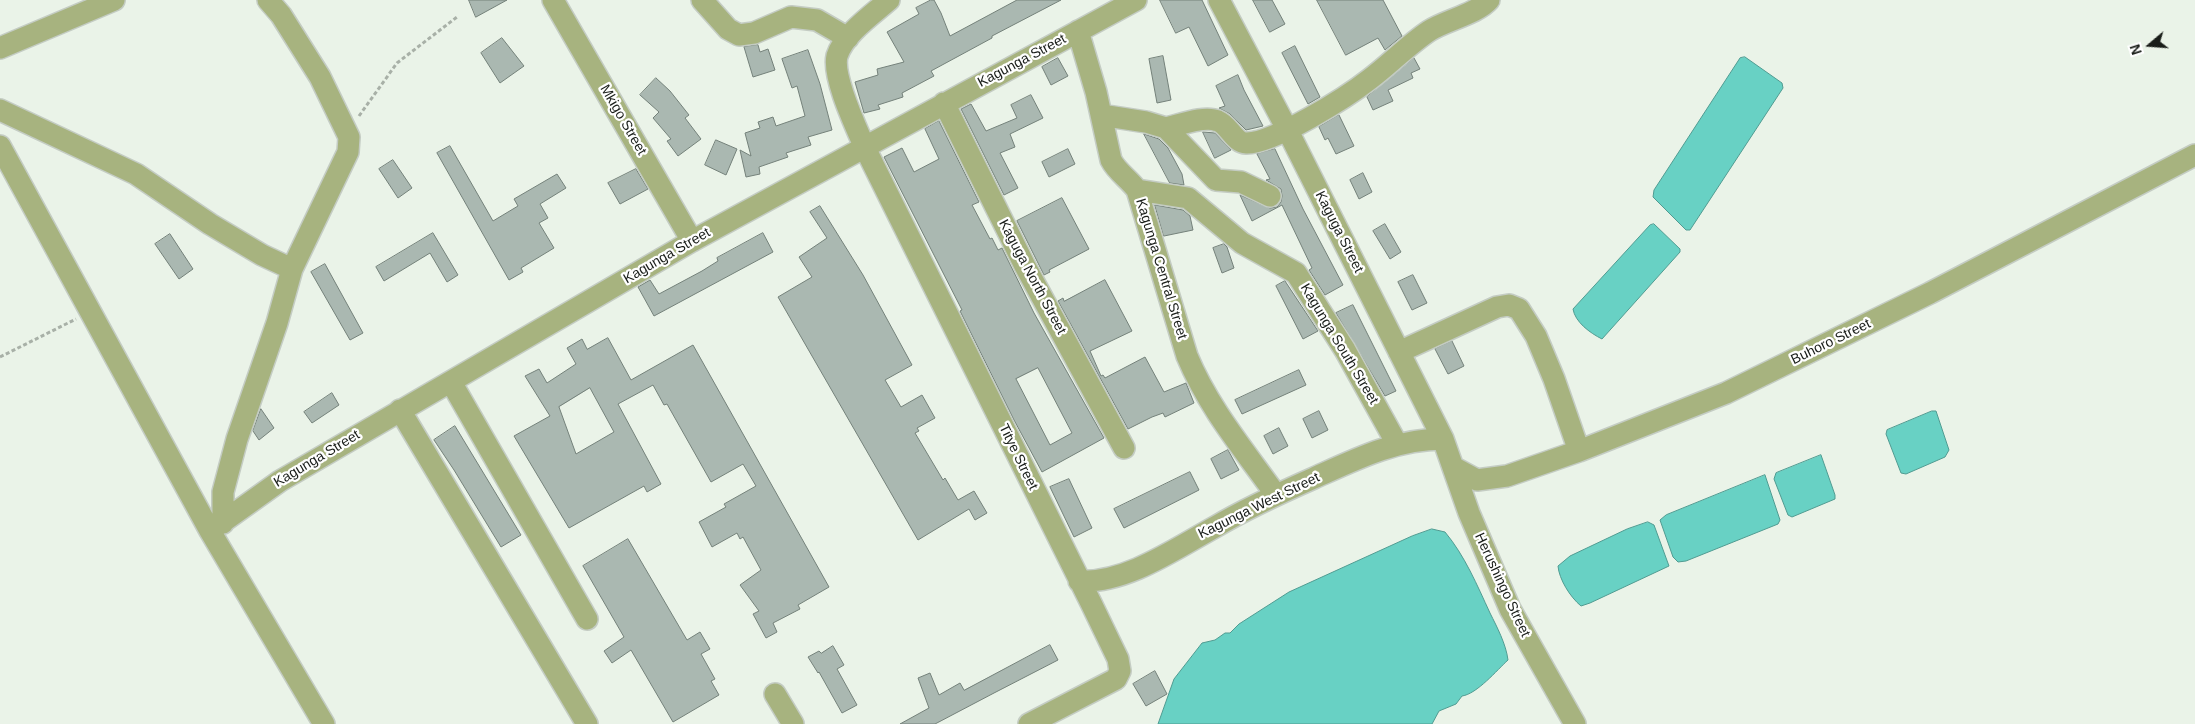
<!DOCTYPE html>
<style>
body{margin:0}
#map{position:relative;width:2195px;height:724px;overflow:hidden;background:#eaf3e8;font-family:Helvetica,sans-serif}
canvas{display:block}
.north{position:absolute;left:2125px;top:20px;width:50px;height:50px;-webkit-text-stroke:4px #fff;paint-order:stroke;rotate:252deg;font-size:14px;font-weight:700;line-height:20px;text-align:center;color:#191d19}
.north::after{content:'';display:block;margin:auto;width:18px;height:22px;background:#191d19;clip-path:polygon(50% 0,100% 100%,50% 72%,0 100%)}
</style>
<div id="map">
<canvas width="2195" height="724"></canvas>
<div class="north">N</div>
</div>
<script>
const ctx = document.querySelector('canvas').getContext('2d');
ctx.lineJoin = 'round';
function fill(path, color) { ctx.fillStyle = color; ctx.fill(path, 'evenodd'); }
function trace(path, color, width, dash) { ctx.strokeStyle = color; ctx.lineWidth = width; ctx.lineCap = dash ? 'butt' : 'round'; ctx.setLineDash(dash || []); ctx.stroke(path); }
function write(font, color, halo, rows, align = 'center') {
  ctx.font = font + ' Helvetica,sans-serif'; ctx.lineWidth = 4.5; ctx.setLineDash([]); ctx.textBaseline = 'middle'; ctx.strokeStyle = halo; ctx.fillStyle = color; for (const [text, x, y, turn = 0] of rows) {
    ctx.save(); ctx.translate(x, y); ctx.rotate((+turn || 0) * Math.PI / 180); ctx.textAlign = isNaN(turn) ? turn : align; if (halo) ctx.strokeText(text, 0, 0); ctx.fillText(text, 0, 0); ctx.restore();
  }
}
const water = new Path2D(`
 M1745,57L1782,83L1783,88L1690,230H1686L1653,197L1654,190L1740,58Z
 M1654,224L1680,249V252L1602,339C1590,333 1575,322 1573,309L1650,225Z
 M1932,411H1936L1949,450L1945,457L1906,474L1901,473L1886,434L1887,430Z
 M1821,455L1835,495V499L1792,517L1788,515L1774,479L1776,473Z
 M1765,475L1780,520L1778,524L1686,561L1678,562L1673,557L1660,520L1666,515Z
 M1648,522L1654,525L1669,566L1590,603L1581,606C1570,597 1559,579 1558,566L1570,556L1627,529Z
 M1432,529L1445,532C1465,556 1477,585 1490,613C1497,627 1506,644 1508,660C1497,670 1477,694 1462,696L1456,704L1439,711L1432,724H1158L1174,679L1202,643L1215,640L1225,633H1230L1239,624L1289,592L1412,536Z`);
fill(water, '#68d1c4');
trace(water, '#509b91', 1);
const building = new Path2D(`
 M469,0H507L476,17Z
 M931,0H934L941,13L950,36L1017,0H1061L992,36V38L931,71L934,76L902,93L903,97L878,105L880,109L864,113L855,82L878,75L877,69L904,62L887,32L919,14L916,8Z
 M1160,0H1202L1228,55L1208,66L1189,27L1176,33Z
 M1253,0H1272L1285,24L1270,32Z
 M1317,0H1383L1402,36L1385,50L1378,38L1346,55Z
 M502,38L524,66L500,83L481,53Z
 M758,45L760,52L768,49L775,70L753,77L744,47Z
 M1295,46L1320,97L1308,104L1282,53Z
 M808,50L820,84L832,130L808,137L811,145L786,153L788,157L759,167L760,174L746,177L740,150L751,156L745,133L760,128L758,122L773,117L776,126L805,116L797,86L792,88L782,59Z
 M1163,56L1171,100L1157,103L1149,59Z
 M1058,58L1068,76L1051,85L1042,67Z
 M1414,58L1420,69L1411,73L1413,78L1388,90L1393,101L1373,110L1367,97Z
 M1238,75L1244,90L1263,126L1246,130L1230,114L1219,108L1225,106L1216,86Z
 M656,78L670,91L689,115L685,118L701,139L678,156L667,141L671,139L653,118L659,112L640,95Z
 M1031,95L1043,118L1010,134L1015,147L1000,153L1018,188L1004,195L961,109L971,104L986,131L1017,118L1011,105Z
 M1339,115L1354,146L1336,154L1328,138L1325,140L1319,127Z
 M939,121L979,202L972,205L990,239L992,238L998,250L1002,248L1034,313L1104,438L1042,472L1014,420L960,311L962,310L884,157L902,148L914,172L939,159L925,129ZM1038,368L1072,433L1050,445L1016,379Z
 M1203,132L1215,133L1231,150L1215,158Z
 M1144,134L1159,139L1168,148L1182,174L1184,185L1170,183Z
 M716,140L737,149L726,175L705,165Z
 M450,146L493,221L518,206L514,199L557,174L566,188L540,204L548,218L539,223L554,248L521,268L523,272L509,280L437,153Z
 M1068,149L1075,164L1049,177L1042,162Z
 M1275,149L1303,209L1343,285L1325,295L1309,270L1312,268L1282,205L1252,221L1240,195L1270,208L1277,207L1281,202L1282,196L1281,189L1266,180L1270,179L1257,154Z
 M393,160L412,188L398,198L379,169Z
 M636,169L648,189L620,204L608,183Z
 M1363,173L1372,192L1359,199L1350,180Z
 M1062,198L1089,249L1049,270L1050,272L1044,275L1017,221Z
 M1155,205L1183,210L1190,216L1193,230L1164,236Z
 M820,206L863,275L912,365L885,380L901,407L922,395L935,418L917,428L919,431L915,433L943,480L945,478L958,500L974,491L987,513L975,520L969,509L918,540L778,297L812,277L799,257L827,238L810,212Z
 M1385,224L1401,252L1390,259L1373,231Z
 M433,233L458,275L447,282L430,253L384,281L376,267Z
 M763,233L773,252L654,316L638,287L650,280L659,294L702,271L718,261L717,258Z
 M170,234L193,269L179,279L155,244Z
 M1224,244L1227,247L1234,268L1222,273L1213,248Z
 M325,264L363,333L350,340L311,272Z
 M1413,275L1427,303L1412,310L1398,282Z
 M1105,280L1132,331L1090,351L1101,376L1103,375L1105,378L1145,357L1164,392L1186,383L1194,403L1165,417L1163,413L1152,417L1128,429L1058,301L1063,298L1064,301Z
 M1285,281L1318,331L1303,339L1276,286Z
 M1353,305L1396,391L1385,396L1336,313Z
 M608,338L631,380L693,345L829,587L798,605L800,609L773,623L777,632L766,638L753,614L759,611L740,585L761,570L743,537L740,539L737,533L712,547L699,522L726,507L724,504L756,486L743,464L711,482L667,404L664,405L653,385L618,404L661,484L647,492L644,486L569,528L514,436L550,416L525,376L539,369L547,383L576,364L567,348L582,339L587,349ZM590,388L614,432L576,454L559,407Z
 M1452,341L1464,366L1448,374L1435,349Z
 M1299,370L1306,385L1242,414L1235,400Z
 M332,393L339,405L312,423L304,412Z
 M261,409L274,428L259,440L253,431Z
 M1319,411L1328,430L1312,438L1303,419Z
 M455,426L521,535L501,547L454,470L434,440Z
 M1279,428L1288,446L1273,454L1264,436Z
 M1228,450L1239,470L1221,479L1211,459Z
 M1190,472L1199,490L1124,528L1114,509Z
 M1069,479L1092,528L1074,537L1050,487Z
 M628,539L687,640L700,632L710,649L701,654L715,679L711,681L719,695L673,722L631,650L612,663L604,651L624,637L583,566Z
 M1050,645L1058,660L994,693L935,724H900L929,708L918,678L930,673L939,695L960,683L964,690Z
 M833,646L844,665L837,669L857,705L842,713L819,672L818,673L808,657L819,651L821,653Z
 M1155,671L1167,694L1146,706L1133,684Z`);
fill(building, '#aab8b1');
trace(building, '#74817a', 1);
const minor = new Path2D(`
 M553,0L692,241
 M702,0L728,29L739,35L754,33L791,17L817,20L848,38
 M889,0C872,15 844,34 837,56C832,77 856,127 865,148L1091,603L1118,659L1120,671L1116,679L1029,724
 M1219,0L1288,131L1443,439L1469,513L1510,609L1575,724
 M1078,31L1096,92L1111,160C1117,172 1129,179 1137,190L1187,356C1208,407 1244,450 1276,495
 M0,48L114,0
 M944,103L1025,266L1124,448
 M0,110L136,174L210,224L262,255L292,269
 M1101,115L1146,122L1166,128L1216,180L1241,182L1270,196
 M1166,128C1180,125 1204,115 1218,121C1229,125 1235,144 1247,143C1274,143 1347,97 1370,79C1390,64 1408,45 1429,31C1446,20 1477,14 1489,0
 M0,146L210,531L324,724
 M1137,190L1188,198L1242,243L1296,273L1345,350L1397,444
 M1399,352L1497,307L1509,305L1519,309L1536,336L1554,379L1579,451
 M451,382L587,619
 M400,410L587,724
 M1453,467L1477,480L1507,476L1579,451L1726,393L1930,293L2195,155
 M223,523V492L237,439L277,323L292,269L348,152L349,137L320,77L281,15L268,0
 M210,531L280,481L692,241L1136,0
 M1079,581C1125,584 1175,549 1215,527C1247,508 1280,493 1314,478C1356,459 1396,439 1443,439
 M775,694L793,724`);
trace(minor, '#c4ccc3', 24);
trace(new Path2D(`
 M359,116L397,63L457,17
 M0,357L76,319`), '#a8b0a7', 3, [4, 2.5]);
trace(minor, '#a7b37f', 21);
write('14px', '#191d19', '#fff', [
 ["Kagunga Street",1022,61,-28],
 ["Mkigo Street",623,120,60],
 ["Kaguga Street",1339,232,63],
 ["Kagunga Street",667,256,-30],
 ["Kagunga Central Street",1161,269,73],
 ["Kaguga North Street",1032,277,62],
 ["Buhoro Street",1831,342,-26],
 ["Kagunga South Street",1339,344,59],
 ["Titye Street",1018,457,64],
 ["Kagunga Street",317,459,-31],
 ["Kagunga West Street",1259,506,-26],
 ["Herushingo Street",1502,585,65]
]);
</script>
